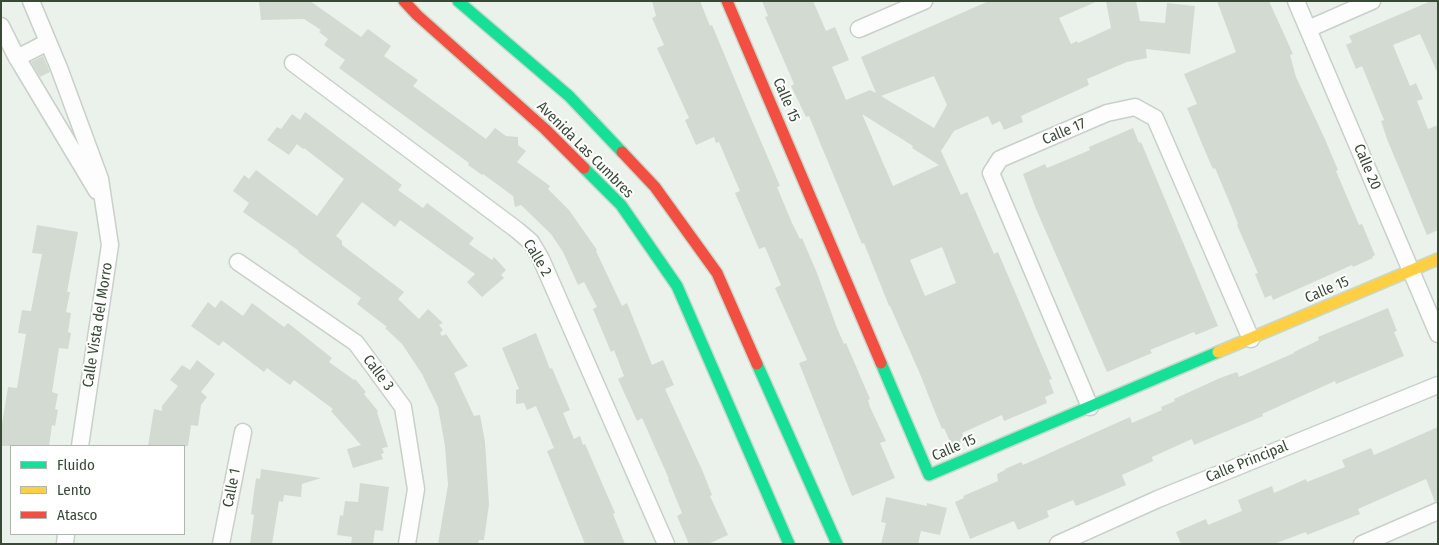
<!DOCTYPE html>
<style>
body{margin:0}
#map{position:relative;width:1439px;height:545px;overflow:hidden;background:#ebf2eb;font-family:"Fira Sans Condensed",sans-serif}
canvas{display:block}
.frame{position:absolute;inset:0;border:2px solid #384936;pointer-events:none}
.legend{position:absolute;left:10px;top:445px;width:175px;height:90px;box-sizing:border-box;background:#fff;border:1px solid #afb6af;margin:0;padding:6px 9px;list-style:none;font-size:15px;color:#384936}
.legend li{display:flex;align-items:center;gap:10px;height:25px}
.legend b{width:25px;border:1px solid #afb6af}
</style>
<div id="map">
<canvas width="1439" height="545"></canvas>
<div class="frame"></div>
<ul class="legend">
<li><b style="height:6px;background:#16e098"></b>Fluido</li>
<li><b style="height:6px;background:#ffcf43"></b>Lento</li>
<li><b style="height:6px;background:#f24e42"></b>Atasco</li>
</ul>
</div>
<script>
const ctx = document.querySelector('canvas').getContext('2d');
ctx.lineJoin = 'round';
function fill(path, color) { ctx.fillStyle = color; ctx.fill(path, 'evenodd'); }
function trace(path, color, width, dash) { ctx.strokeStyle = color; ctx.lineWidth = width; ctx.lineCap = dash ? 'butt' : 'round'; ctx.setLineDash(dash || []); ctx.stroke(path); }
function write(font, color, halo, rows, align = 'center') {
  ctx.font = font + ' "Fira Sans Condensed",sans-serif'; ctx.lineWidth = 4; ctx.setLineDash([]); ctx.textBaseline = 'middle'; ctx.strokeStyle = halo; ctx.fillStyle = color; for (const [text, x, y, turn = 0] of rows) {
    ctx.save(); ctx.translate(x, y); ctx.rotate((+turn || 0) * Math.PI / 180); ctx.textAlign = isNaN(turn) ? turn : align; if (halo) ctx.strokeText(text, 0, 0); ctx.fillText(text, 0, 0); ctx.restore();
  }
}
fill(new Path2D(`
 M259,1H310L361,37L368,29L391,46L384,56L418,80L413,86L486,139L495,128L506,136L518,137V145L526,151L517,162L550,186L548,189L569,210L597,250L596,251L622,306L627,303L652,365L663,360L674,385L665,389L703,472L712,495L710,496L728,535L708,544H689L677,516L682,513L668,479H669L642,418L637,421L618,379L624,376L614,350L611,352L593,309L597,307L584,282L578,285L563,252L551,234L521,205L515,207L513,196L483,174L482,175L468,165L469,163L339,68L345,60L324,45L328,39L319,32L321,30L304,19L261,20Z
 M652,1H700L710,26L712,25L750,116L780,186L777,187L792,223L800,239L802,238L817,273L837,328L844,344L846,343L870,399L868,400L870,407L886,441L880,443L895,478L852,496L799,363L807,360L775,288L781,285L765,247L759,249L735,193L740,191L719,142L716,143L714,137L696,145L685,120L689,118L657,48L664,45L652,18L656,16Z
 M762,1H813L826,31L835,27L849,60L832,67L846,100L870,90L876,93L861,57L989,1H1098L1059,18L1071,44L1077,41L1078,43L1111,28L1106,1H1136L1140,21L1165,23L1167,3L1195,6L1190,54L1146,49L1147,58L1127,62L1087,79L1089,85L1021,116L1023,122L1004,130L1000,121L992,125L988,116L954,131L941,151L961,195L967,192L994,254L998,252L1052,379L1049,380L1054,393L1045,397L1047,403L1004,421L1002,415L962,433L965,440L952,446L944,428L942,429L933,407L920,374L890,306H889L864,243L862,244L809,116L806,117L791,86L794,84L765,17L768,16ZM934,76L947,105L934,128L881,96ZM862,114L913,146L912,148L939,165L893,186ZM942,247L956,283L925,296L910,260Z
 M1217,1H1269L1293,54L1290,55L1296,77L1324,137L1338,170L1336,171L1359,225L1362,224L1375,255L1372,257L1373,258L1353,267L1352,265L1273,300L1271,295L1265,298L1255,274L1258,273L1237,225L1238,224L1231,206L1215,168L1213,169L1208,158L1187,108L1197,104L1184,74L1236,52Z
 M1431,1H1438V74L1420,34L1393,45L1410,86L1416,83L1423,99L1417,101L1428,129L1438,125V230L1427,235L1387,139L1381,121L1384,120L1362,66L1356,69L1346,45L1352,42L1349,36Z
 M43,56L50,72L40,77L31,62Z
 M305,112L402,185L398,190L423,208L427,203L474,238L469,244L492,260L494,257L506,270L501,275L504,278L482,297L467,282L475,274L400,220L395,227L362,202L336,236L342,241V245L404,292L398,299L419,319L428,309L443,323L439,325L443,330L440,333L442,336L446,334L468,366L454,373L474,416L480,415L485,442L489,504L484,540H479L478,544H438L448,485L445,446L438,407L422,374L402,344L385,328L387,327L357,304L361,298L298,252L299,251L243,212L249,203L233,191L244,175L249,179L256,170L317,216L344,179L304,148L303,149L297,144L289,155L267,140L277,127L281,129L292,114L300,120Z
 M1133,128L1139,143L1141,142L1218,326L1196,335L1194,332L1150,350L1152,353L1107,372L1036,209L1023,174L1045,164L1047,168L1090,150L1089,147Z
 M37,225L78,232L67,292H70L66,312L71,313L68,332L71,333L68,349L59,348L52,392L58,394L55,409L58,410L55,426L52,425L49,446H1V430L8,387L17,388L26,334L18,333L22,310L31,311L42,254L32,253Z
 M221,300L243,316L252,303L284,327L288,323L332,358L329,362L354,380L355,379L366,392L364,394L378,411L377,412L388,447L382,448L384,453L381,454L383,459L353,468L347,449L361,445L331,411L333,409L294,380L290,385L267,368L264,372L223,341L219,346L191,326L208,302L215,308Z
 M1388,308L1397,331L1394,332L1404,356L1336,384L1335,381L1262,414L1263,416L1194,445L1192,439L1152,457L1153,461L1122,475L1126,485L1098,497L1076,506L1073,500L1047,511L1049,517L1018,530L1014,521L970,539L955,502L964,498L963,496L998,481L997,474L1005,470V469L1021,462L1023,465L1130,417L1132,423L1162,410L1161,407L1175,401L1174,399L1220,378L1237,372L1239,377L1294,353V352L1319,340L1318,337Z
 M536,333L550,369L552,368L570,410L563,413L574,439L580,436L583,445L585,444L615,513L613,514L625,544H585L547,451L554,448L536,406L527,410L524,403L516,404V390L519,389L502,348Z
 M197,360L215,374L201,392L207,397L201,405L198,426L191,425L188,446H148L154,409L162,411V406L178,386L170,380L182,365L190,370Z
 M1438,427V501L1435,502L1426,479L1358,509L1360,514L1307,535L1306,532L1274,544H1181L1176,532L1206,519L1208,525L1242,511L1238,500L1272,486L1274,493L1306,479L1307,482L1345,467L1342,460L1371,448L1374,455Z
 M261,469L321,478L302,484L301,497L284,495L283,502L279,501L272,544H250L254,515L251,514L256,478L260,479Z
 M360,483L389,487L383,531L375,530L373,544H351L352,537L337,535L340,515L343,516L345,501L358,502Z
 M886,497L927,506V503L947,508L940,535L921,531L918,544H881L886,523L881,522Z`), '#d2dad2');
const street = new Path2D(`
 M31,1L59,68L100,179L110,245L80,446
 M1296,1L1438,334
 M1,26L16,56L97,191
 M859,29L924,1
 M1308,29L1372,1
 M17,58L48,42
 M293,63L517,230L531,242L541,259L666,544
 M238,262L356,343L403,407L416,489L407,544
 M1090,407L991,173L1000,159L1107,113L1135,107L1155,118L1251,339
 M65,544L66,534
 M221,544L243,432
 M1058,544L1158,499L1438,385
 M1362,544L1438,511`);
const fast = new Path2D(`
 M458,1L569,96L622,152
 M584,168L621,205L677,286L789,544
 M881,363L929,475L1218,352
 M757,364L837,544`);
const slow = new Path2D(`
 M1218,352L1438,259`);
const jam = new Path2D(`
 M404,1L417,15L545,129L584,168
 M727,1L881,363
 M622,152L655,187L717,273L757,364`);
trace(street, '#c9d0c9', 19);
trace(fast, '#c7d8c7', 14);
trace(slow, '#c7d8c7', 14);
trace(jam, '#c7d8c7', 14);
trace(street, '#fcfdfc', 16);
trace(fast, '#16e098', 11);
trace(slow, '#ffcf43', 11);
trace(jam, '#f24e42', 11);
write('15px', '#384936', '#fff', [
 ["Calle 15",786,100,67],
 ["Calle 17",1064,132,-23],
 ["Avenida Las Cumbres",585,150,45],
 ["Calle 20",1367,167,67],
 ["Calle 2",537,258,59],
 ["Calle 15",1327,290,-23],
 ["Calle Vista del Morro",98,325,-81],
 ["Calle 3",378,373,53],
 ["Calle 15",954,448,-23],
 ["Calle Principal",1247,462,-22],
 ["Calle 1",232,488,-79]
]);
</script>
